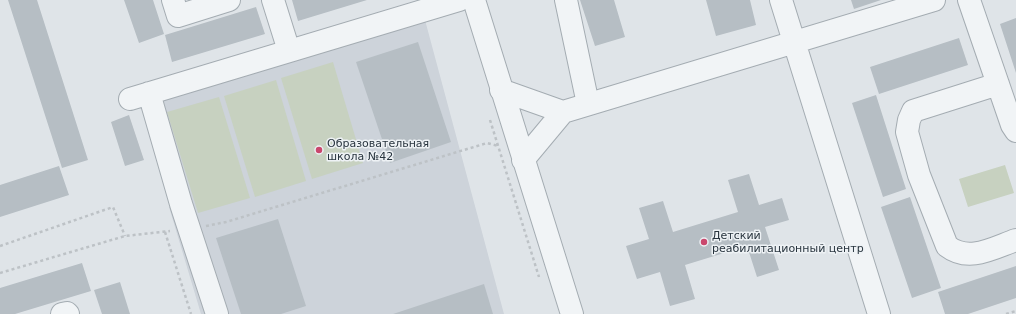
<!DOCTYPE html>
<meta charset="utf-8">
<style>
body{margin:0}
canvas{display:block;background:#dfe4e8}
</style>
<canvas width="1016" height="314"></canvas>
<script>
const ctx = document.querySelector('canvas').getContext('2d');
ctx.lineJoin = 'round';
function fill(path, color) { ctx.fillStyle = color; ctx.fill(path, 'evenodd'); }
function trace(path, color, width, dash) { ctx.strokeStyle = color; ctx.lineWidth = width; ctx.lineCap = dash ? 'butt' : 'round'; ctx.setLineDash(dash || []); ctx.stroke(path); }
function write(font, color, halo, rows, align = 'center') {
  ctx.font = font + ' "DejaVu Sans",sans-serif'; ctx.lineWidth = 3; ctx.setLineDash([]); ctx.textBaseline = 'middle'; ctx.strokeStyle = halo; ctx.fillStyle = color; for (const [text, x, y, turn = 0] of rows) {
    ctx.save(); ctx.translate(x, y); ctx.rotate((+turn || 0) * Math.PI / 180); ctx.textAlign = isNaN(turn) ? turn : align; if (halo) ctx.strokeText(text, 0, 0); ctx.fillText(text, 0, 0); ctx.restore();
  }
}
fill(new Path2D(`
 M425,20L504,314H201L169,207L192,201L163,100Z`), '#cdd3da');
fill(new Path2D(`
 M333,62L363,163L312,179L281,78Z
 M276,80L306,181L255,197L224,96Z
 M219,97L250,198L198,213L167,112Z
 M1005,165L1014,193L968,207L959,179Z`), '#c7d1c0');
fill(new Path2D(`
 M8,0H37L88,160L62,168Z
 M124,0H153L164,34L139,43Z
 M292,0H367L298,21Z
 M580,0H614L625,37L595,46Z
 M706,0H750L756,25L716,36Z
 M851,0H881L854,9Z
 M256,7L265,34L172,62L165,35Z
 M1016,18V73L1000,24Z
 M959,38L968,65L879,94L870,67Z
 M418,42L451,142L390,163L356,62Z
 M876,95L906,189L883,197L852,103Z
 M129,115L144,160L125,166L111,122Z
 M59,166L69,195L0,217V185Z
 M749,174L759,205L782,198L789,220L765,227L779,270L757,277L747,246L685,265L695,299L670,306L660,272L637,279L626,246L649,239L639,208L663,201L673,232L738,212L728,180Z
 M910,197L941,288L912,298L881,207Z
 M278,219L306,306L281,314H241L216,238Z
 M82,263L91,291L15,314H0V288Z
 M1016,266V298L968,314H945L938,292Z
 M120,282L130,314H102L94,290Z
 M484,284L493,314H393Z`), '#b6bec4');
const minor = new Path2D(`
 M173,0L178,16L229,0
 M273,0L289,51
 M474,0L572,314
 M566,0L588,104
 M781,0L879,314
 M969,0L1012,125L1016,131
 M998,84L913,111L909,120L907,132L919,175L947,246C969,263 993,248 1016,240
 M501,90L563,112
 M149,93L181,204L217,314
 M130,99L459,0
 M523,160L563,112L934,0
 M62,314L67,313L68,314`);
trace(minor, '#a4acb2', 24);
trace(new Path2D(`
 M490,120L539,277
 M206,226L226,222L487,143L498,146
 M165,232L191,314
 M0,246L113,207L125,236
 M0,273L125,236L170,231
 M1006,314L1016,311`), '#bdc2c6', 2.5, [3, 3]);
trace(minor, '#f1f4f6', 22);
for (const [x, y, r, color] of [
 [319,150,4,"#ca476d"],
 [704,242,4,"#ca476d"]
]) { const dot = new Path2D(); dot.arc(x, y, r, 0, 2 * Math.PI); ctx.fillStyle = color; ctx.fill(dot); trace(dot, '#eef2f5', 1.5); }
write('11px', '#28343e', '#eef2f5', [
 ["Образовательная",327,144],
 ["школа №42",327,157],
 ["Детский",712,236],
 ["реабилитационный центр",712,249]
], 'left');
</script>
